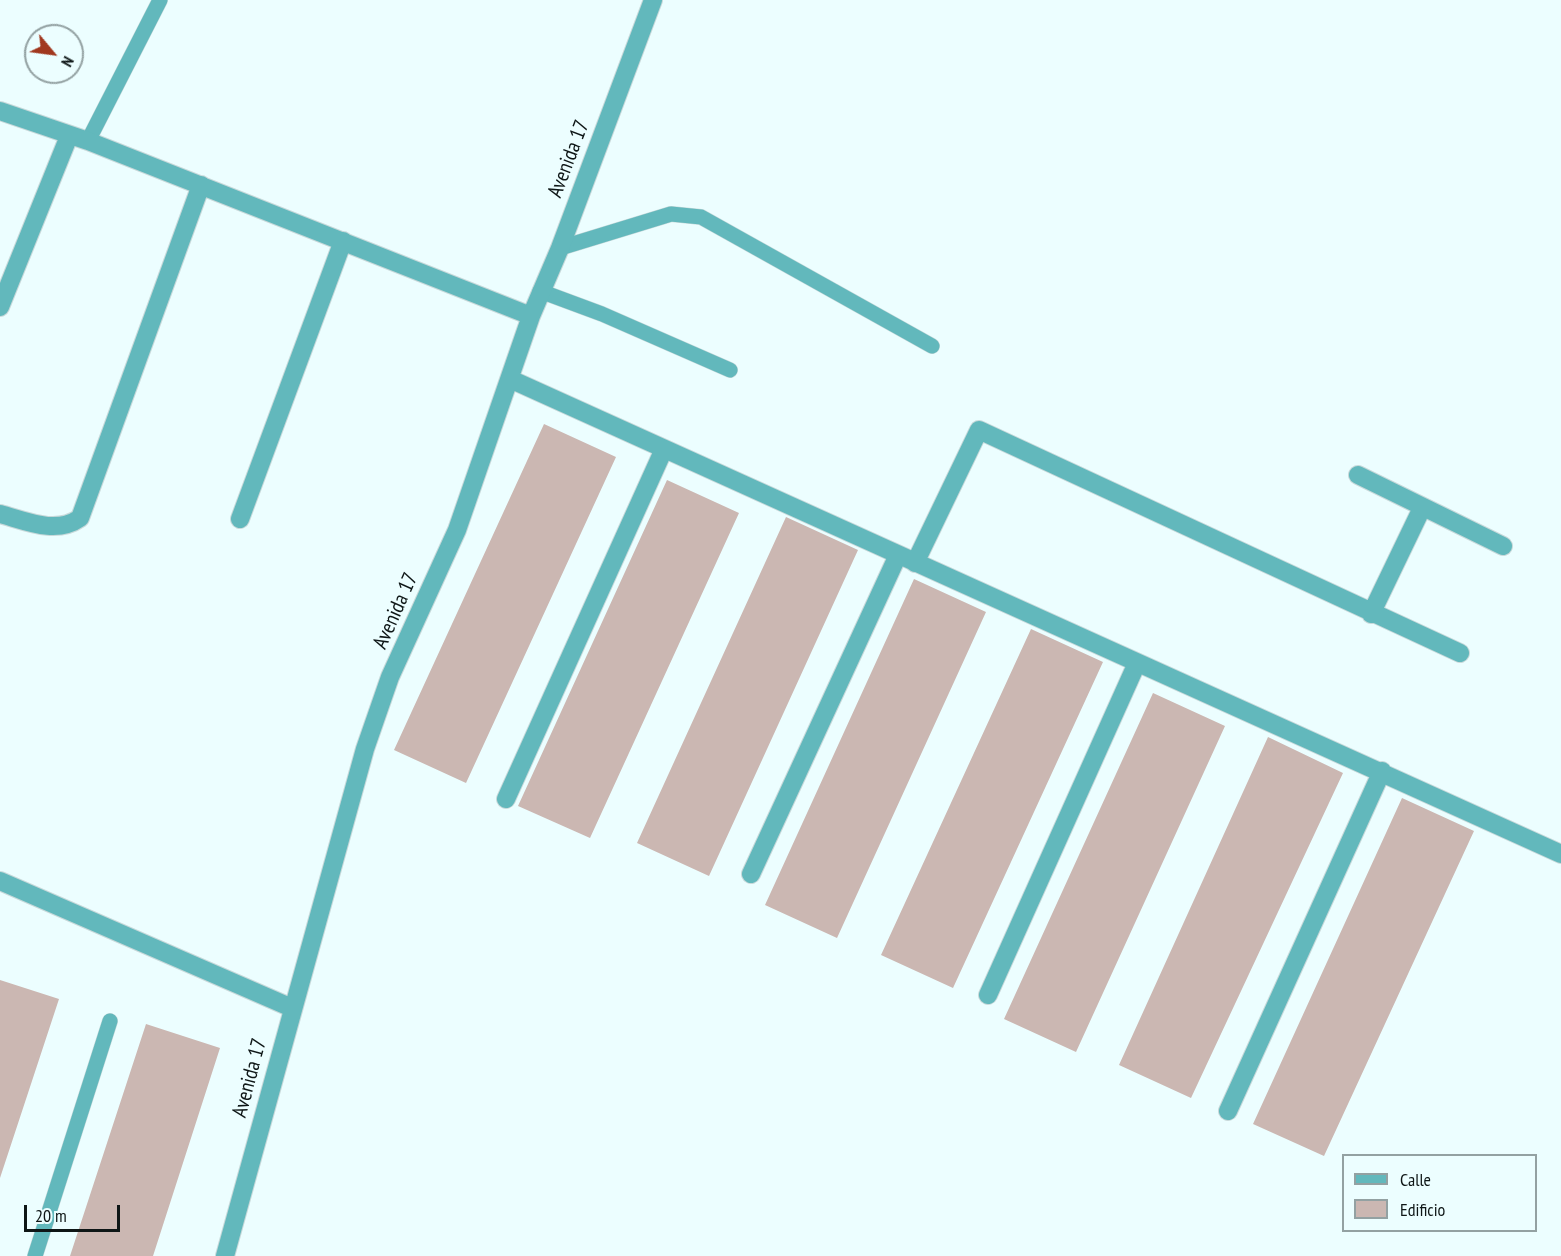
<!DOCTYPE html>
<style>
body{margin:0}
#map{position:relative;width:1561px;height:1256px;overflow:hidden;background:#ecfeff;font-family:"PT Sans Narrow",sans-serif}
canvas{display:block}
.legend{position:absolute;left:1342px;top:1154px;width:195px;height:78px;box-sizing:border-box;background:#ecfeff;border:2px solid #93a1a2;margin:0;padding:8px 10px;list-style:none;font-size:18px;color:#0e1616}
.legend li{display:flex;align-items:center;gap:12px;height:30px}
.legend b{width:30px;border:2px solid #93a1a2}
.north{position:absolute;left:24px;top:24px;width:60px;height:60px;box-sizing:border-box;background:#ecfeff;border:2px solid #93a1a2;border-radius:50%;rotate:119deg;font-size:16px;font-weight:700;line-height:24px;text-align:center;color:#0e1616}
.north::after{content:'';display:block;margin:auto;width:21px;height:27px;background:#a1381f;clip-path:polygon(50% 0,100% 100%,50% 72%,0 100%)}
.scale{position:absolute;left:24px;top:1205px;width:96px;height:27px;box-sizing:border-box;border:3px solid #0e1616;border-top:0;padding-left:8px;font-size:18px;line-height:21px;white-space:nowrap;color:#0e1616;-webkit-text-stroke:4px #ecfeff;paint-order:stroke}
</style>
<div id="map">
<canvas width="1561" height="1256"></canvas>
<ul class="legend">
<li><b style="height:8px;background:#62b8bc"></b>Calle</li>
<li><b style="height:16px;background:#cbb7b2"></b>Edificio</li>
</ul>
<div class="north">N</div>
<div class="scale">20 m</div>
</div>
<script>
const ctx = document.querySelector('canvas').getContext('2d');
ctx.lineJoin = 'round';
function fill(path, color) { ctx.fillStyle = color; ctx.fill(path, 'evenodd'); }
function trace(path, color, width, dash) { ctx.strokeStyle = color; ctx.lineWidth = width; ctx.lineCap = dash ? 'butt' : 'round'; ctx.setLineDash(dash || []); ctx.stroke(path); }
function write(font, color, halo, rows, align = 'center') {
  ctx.font = font + ' "PT Sans Narrow",sans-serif'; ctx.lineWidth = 5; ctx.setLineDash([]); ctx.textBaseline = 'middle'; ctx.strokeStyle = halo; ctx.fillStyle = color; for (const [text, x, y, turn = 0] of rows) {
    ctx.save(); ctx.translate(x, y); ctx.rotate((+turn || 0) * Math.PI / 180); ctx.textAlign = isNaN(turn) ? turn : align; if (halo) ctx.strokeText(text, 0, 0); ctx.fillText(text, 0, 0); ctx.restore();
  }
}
fill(new Path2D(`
 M544,424L616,457L466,783L394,750Z
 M667,480L739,513L590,838L518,806Z
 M786,517L858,550L709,876L637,843Z
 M914,579L986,612L837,938L765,905Z
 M1031,629L1103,662L953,988L881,955Z
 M1153,693L1225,726L1076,1052L1004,1019Z
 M1268,737L1343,773L1191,1098L1119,1065Z
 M1402,798L1474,831L1324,1156L1253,1124Z
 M0,980L59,999L0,1178Z
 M146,1024L220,1048L153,1256H70Z`), '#cbb7b2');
const lane = new Path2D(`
 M88,141L160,0
 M560,248L671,214L701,217L932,346
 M540,291L602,314L730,370
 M35,1256L110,1021`);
const street = new Path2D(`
 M0,111L88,141L531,316
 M0,307L69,136
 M510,379L1561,854
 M1358,475L1503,546
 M0,514C26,521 56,535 80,518L201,185
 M240,519L343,241
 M915,563L979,430L1460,653
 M1371,614L1422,508
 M506,799L664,449
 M751,874L898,555
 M0,881L292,1008
 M988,995L1137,663
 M1228,1111L1382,771
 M225,1256L365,749L390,677L457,530L531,316L560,248L653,0`);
trace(lane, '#c8d9da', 16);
trace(street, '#c8d9da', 20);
trace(lane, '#62b8bc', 15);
trace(street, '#62b8bc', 18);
write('21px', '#0e1616', '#ecfeff', [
 ["Avenida 17",569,159,-69],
 ["Avenida 17",396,611,-66],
 ["Avenida 17",250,1078,-75]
]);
</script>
